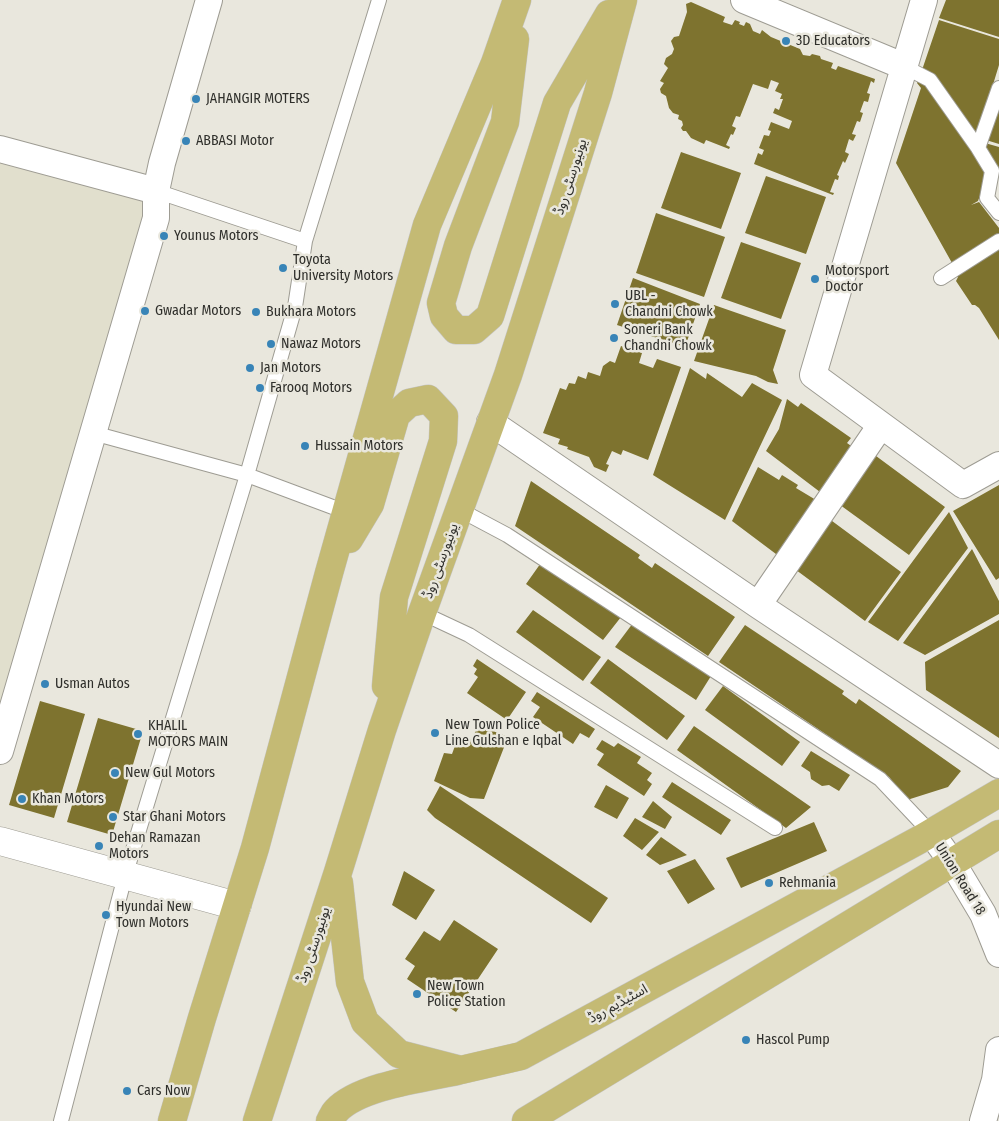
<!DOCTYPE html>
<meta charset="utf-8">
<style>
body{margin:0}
canvas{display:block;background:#e9e7dd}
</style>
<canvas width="999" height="1121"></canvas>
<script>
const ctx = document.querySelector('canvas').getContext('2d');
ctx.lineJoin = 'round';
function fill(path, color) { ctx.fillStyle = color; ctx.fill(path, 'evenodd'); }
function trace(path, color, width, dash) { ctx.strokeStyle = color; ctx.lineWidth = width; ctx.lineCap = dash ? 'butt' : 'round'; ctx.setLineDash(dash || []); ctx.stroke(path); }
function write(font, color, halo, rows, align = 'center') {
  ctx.font = font + ' "Fira Sans Condensed","Noto Sans Arabic",sans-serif'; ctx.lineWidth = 5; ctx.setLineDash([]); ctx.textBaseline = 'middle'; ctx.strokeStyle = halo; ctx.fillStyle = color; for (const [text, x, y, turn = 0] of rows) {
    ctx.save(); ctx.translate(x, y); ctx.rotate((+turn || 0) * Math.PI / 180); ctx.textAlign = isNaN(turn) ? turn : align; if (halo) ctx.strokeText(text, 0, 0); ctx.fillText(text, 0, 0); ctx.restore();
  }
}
fill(new Path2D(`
 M0,148L156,191L0,751Z`), '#e1dfcd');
fill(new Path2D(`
 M946,0H999V37L939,18Z
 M691,2L725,17L723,22L732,25L735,20L740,22L739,24L744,26L746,22L750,24L753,31L760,34L762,30L771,37L800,49L803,55L810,56L812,54L820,56L821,59L833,63L831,68L836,70L838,66L875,79L874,83L871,81L867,93L870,94L868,102L864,101L860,112L863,113L860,122L857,121L852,134L856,135L853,141L849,139L845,152L849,154L845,163L843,161L837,175L839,176L838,180L835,179L830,192L834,193L833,195L754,164L758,153L762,155L764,150L759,148L764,135L769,136L771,131L768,130L771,122L789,129L792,121L773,113L775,108L779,110L783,99H780L782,94L775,91L779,83L771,80L768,89L753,84L740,117L736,116L732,126L736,128L733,135L731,134L726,145L730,147L729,149L706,140L704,144L691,138L686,131H683L681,128L683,125L682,121L678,119L679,115L673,113L669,108L666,96L661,93L660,89L664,83L660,81L668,68L664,64L666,58L672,54L674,49L671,41L674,37L679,36L687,12L686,4Z
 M939,20L999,39V65L976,140L922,70Z
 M918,80H922L988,172L978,201L971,205L979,202L999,228V234L952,263L896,163L921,88L917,83Z
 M999,105V144L986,140Z
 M985,143L999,147V176L994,178L982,152Z
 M681,152L741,173L721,229L661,208Z
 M766,176L826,197L806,254L745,233Z
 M656,213L725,237L704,297L636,273Z
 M741,242L801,263L781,319L721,298Z
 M999,246V340L979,308L975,305H972L956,281L958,277L955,275Z
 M633,278L700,304L685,347L617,325Z
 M714,305L786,330L773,370L778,384L768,382L756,376L694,361Z
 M621,346L642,353L639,363L653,368L657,359L681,367L648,460L623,450L621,455L612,451L606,464L609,465L606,472L594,467L589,457L567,449L568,447L558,444L560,439L543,433L560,388L566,390L569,383L575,384L578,376L586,379L588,372L600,376L603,366L610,361L615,363Z
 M690,368L706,379L707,373L742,397L752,383L782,400L725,520L653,475Z
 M787,399L798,407L801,403L851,438L847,443L854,448L824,495L766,451L779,429Z
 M872,453L945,507L909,555L836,502Z
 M758,467L779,480L782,475L798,485L796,488L816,500L780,557L732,521Z
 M531,481L640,555L638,558L652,568L655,563L735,617L708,656L515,526Z
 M999,485V578L996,580L953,511Z
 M949,512L968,548L898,641L868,622Z
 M828,518L901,572L865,621L792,567Z
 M972,549L999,601V614L925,655L903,643Z
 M543,560L621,617L603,640L526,584Z
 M533,610L601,657L583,681L516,632Z
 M999,620V738L926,690L925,662Z
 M633,623L711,676L696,700L615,647Z
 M745,625L844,691L842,694L856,704L859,699L961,771L948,787L907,800L889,777L719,662Z
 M477,659L526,692L507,720L467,693L478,677L474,674L477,669L473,666Z
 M608,659L685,716L667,740L590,683Z
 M723,686L800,742L782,766L705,710Z
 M537,692L595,729L589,738L580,733L573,744L533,717L540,707L531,701Z
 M40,701L85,714L54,818L9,805Z
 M98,718L143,731L112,835L67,822Z
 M478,725L508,737L484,799L470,798L434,781L444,753L452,754L459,735L472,740Z
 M694,726L811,807L786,828L677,750Z
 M602,740L614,747L618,743L641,757L637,763L652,773L647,780L652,784L644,796L597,765L604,754L596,749Z
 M811,751L850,775L839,791L829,785L822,786L811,779L810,772L801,766Z
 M672,782L731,820L721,835L662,797Z
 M606,785L629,798L617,819L594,807Z
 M440,786L608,898L591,923L435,818L427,810Z
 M653,801L672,817L665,829L642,817Z
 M635,818L659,832L642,850L623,836Z
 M814,822L827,851L741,888L726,858Z
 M661,837L687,855L660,865L646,855Z
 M695,859L715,889L688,904L667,871Z
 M404,871L435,890L416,920L392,905Z
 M454,920L498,949L456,1012L407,979L415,966L405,959L424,931L440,941Z`), '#7e732f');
const service = new Path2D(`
 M903,66L930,80L978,148L992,171L987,198L999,213
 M978,148L999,88
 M156,191L305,241
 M941,278L999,241
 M93,433L247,475L295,307L305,241L379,0
 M460,510L507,535L880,779L931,833
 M422,613L469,635L775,828
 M61,1121L125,876L247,475L346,512`);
const minor = new Path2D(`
 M744,0L903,66
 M924,0L813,375L963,485L999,465
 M0,149L156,191L162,163L209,0
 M490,422L758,605L999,765
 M758,605L881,425
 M0,751L156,218V191
 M931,833L952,862L983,914L999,954
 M983,1121L995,1080L999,1050`);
const tertiary = new Path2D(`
 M0,841L237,906`);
const primary = new Path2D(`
 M515,39L505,122L458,246L441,303L444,316L456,330H474L490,316L557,103L609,14
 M349,539L370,504L396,415L409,403L428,399L444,416L443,441L394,597L386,686
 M339,883L350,982L365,1022L399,1054L461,1070L521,1056L919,840L999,793
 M172,1121L202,1018L255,848L329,573L427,225L495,63L517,0
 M257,1121L338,872L382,730L422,613L508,375L598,93L623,0
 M330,1121C332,1118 333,1114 336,1111C359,1086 424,1078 457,1071
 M526,1121L999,834`);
trace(service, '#9e9c93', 16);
trace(minor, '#9e9c93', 28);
trace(tertiary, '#9e9c93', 29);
trace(primary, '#c5c5c4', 29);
trace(service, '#fff', 14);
trace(minor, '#fff', 26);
trace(tertiary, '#fff', 28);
trace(primary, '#c4ba74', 28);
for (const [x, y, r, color] of [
 [786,41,5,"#3884b7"],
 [196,99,5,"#3884b7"],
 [186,141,5,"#3884b7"],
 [164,236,5,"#3884b7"],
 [283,268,5,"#3884b7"],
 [815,279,5,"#3884b7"],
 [615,304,5,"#3884b7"],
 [145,311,5,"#3884b7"],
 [256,312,5,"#3884b7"],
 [614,338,5,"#3884b7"],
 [271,344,5,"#3884b7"],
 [250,368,5,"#3884b7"],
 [260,388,5,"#3884b7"],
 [305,446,5,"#3884b7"],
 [45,684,5,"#3884b7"],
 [435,733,5,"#3884b7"],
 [138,734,5,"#3884b7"],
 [115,773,5,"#3884b7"],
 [22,799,5,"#3884b7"],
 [113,817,5,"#3884b7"],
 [99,846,5,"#3884b7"],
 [769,883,5,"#3884b7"],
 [106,915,5,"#3884b7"],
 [417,994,5,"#3884b7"],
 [746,1040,5,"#3884b7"],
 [127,1091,5,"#3884b7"]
]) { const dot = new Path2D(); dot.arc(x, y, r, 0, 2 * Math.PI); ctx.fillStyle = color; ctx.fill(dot); trace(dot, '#e9e7dd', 2); }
write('14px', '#2f2f2b', '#e9e7dd', [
 ["3D Educators",796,41],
 ["JAHANGIR MOTERS",206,99],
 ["ABBASI Motor",196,141],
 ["Younus Motors",174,236],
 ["Toyota",293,260],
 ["University Motors",293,276],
 ["Motorsport",825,271],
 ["Doctor",825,287],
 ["UBL -",625,296],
 ["Chandni Chowk",625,312],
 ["Gwadar Motors",155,311],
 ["Bukhara Motors",266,312],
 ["Soneri Bank",624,330],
 ["Chandni Chowk",624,346],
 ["Nawaz Motors",281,344],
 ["Jan Motors",260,368],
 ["Farooq Motors",270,388],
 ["Hussain Motors",315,446],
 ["Usman Autos",55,684],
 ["New Town Police",445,725],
 ["Line Gulshan e Iqbal",445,741],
 ["KHALIL",148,726],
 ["MOTORS MAIN",148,742],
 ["New Gul Motors",125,773],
 ["Khan Motors",32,799],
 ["Star Ghani Motors",123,817],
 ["Dehan Ramazan",109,838],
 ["Motors",109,854],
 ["Rehmania",779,883],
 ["Hyundai New",116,907],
 ["Town Motors",116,923],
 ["New Town",427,986],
 ["Police Station",427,1002],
 ["Hascol Pump",756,1040],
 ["Cars Now",137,1091]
], 'left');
write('14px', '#2f2f2b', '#e9e7dd', [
 ["یونیورسٹی روڈ",571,177,-72],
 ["یونیورسٹی روڈ",441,561,-70],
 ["Union Road 18",960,879,58],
 ["یونیورسٹی روڈ",314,945,-72],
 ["اسٹیڈیم روڈ",618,1004,-29]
]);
</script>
